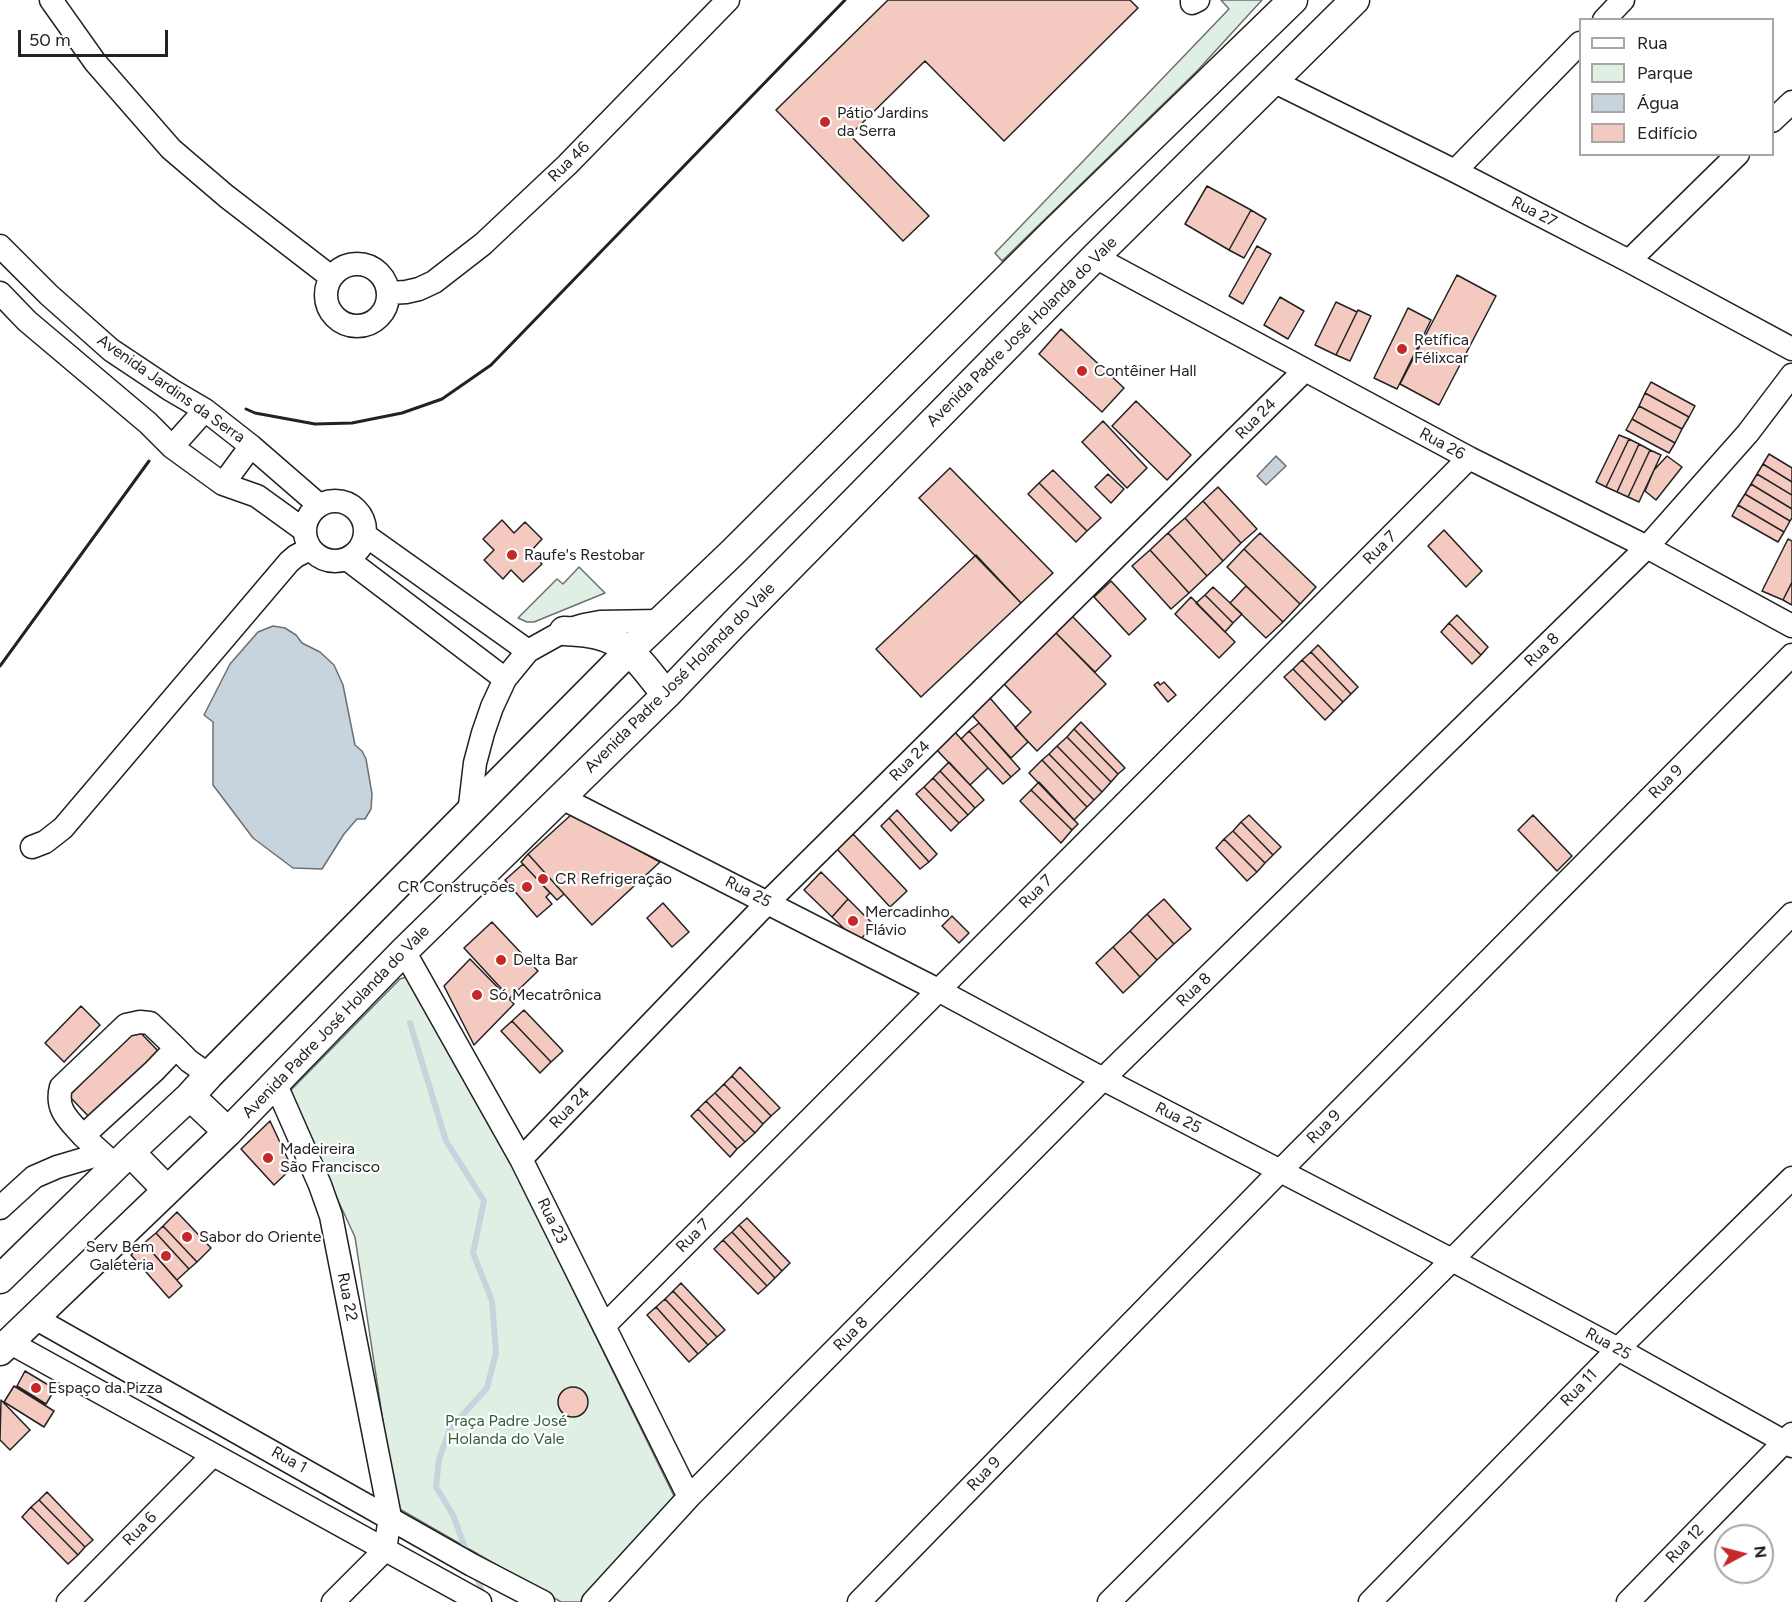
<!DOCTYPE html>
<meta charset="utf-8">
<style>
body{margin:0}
#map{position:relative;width:1792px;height:1602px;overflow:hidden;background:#fff;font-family:Figtree,sans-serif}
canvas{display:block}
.legend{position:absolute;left:1579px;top:18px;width:195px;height:138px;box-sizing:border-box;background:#fff;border:2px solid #a7a7a7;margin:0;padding:8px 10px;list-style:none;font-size:18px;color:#222}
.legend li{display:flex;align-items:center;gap:12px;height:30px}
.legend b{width:30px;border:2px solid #a7a7a7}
.north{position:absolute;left:1714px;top:1524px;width:60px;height:60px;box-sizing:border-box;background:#fff;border:2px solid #a7a7a7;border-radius:50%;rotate:83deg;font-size:16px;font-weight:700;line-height:24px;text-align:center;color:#222}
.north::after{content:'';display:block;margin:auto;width:21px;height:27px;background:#c62828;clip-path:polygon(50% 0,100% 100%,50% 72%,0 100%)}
.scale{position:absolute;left:18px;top:30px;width:150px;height:27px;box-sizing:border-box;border:3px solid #222;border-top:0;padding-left:8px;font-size:18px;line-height:21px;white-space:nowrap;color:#222;-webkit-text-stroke:4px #fff;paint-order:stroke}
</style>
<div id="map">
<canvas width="1792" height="1602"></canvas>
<ul class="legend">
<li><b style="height:8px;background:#fff"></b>Rua</li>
<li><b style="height:16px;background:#e0efe3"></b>Parque</li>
<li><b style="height:16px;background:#c7d3dd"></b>Água</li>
<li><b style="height:16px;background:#f3c9c0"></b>Edifício</li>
</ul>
<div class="north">N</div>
<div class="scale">50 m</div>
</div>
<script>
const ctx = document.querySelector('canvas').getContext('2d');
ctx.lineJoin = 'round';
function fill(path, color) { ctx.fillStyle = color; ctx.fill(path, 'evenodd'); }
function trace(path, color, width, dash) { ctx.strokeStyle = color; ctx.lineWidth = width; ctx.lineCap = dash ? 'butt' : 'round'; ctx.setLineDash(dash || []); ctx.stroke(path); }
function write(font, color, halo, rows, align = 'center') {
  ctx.font = font + ' Figtree,sans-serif'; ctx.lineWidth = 4.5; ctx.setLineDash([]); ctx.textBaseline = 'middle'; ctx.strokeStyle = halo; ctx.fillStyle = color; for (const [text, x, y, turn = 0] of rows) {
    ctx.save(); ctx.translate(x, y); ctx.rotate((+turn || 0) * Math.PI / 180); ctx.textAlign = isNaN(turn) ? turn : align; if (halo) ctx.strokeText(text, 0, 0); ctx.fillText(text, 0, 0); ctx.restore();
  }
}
const green = new Path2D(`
 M1221,0H1262L1197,71L1002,261L995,253L1229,9Z
 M579,567L605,593L534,622H527L518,618L557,579L563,584Z
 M406,977L426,990L674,1496L667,1510L582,1602H561L396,1507L355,1237L288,1093L400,979Z`);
fill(green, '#e0efe3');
trace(green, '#6f6f6f', 1.5);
const water = new Path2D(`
 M1276,456L1286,466L1266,485L1257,476Z
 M273,626L285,628L296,635L302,643L320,652L334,665L343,685L355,745L362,751L366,759L372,794L371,809L365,819H357L344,834L322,869L293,868L253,838L213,785V722L204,715L230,664L258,632Z`);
fill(water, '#c7d3dd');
trace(water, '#6f6f6f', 1.5);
trace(new Path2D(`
 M410,1023L446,1141L484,1201L473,1253L492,1301L496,1353L487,1388L450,1429L439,1459L436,1487L453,1515L468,1555
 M476,1575L484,1597`), '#c7d3dd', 6);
const building = new Path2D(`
 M888,0H1130L1138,8L1004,141L925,61L850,135L929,216L903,241L776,110Z
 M1207,186L1251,210L1229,250L1185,224Z
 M1251,210L1266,219L1244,258L1229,250Z
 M1257,246L1271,254L1243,304L1229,296Z
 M1457,275L1496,296L1439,405L1400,384Z
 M1280,297L1304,311L1288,339L1264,325Z
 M1336,302L1357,312L1336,355L1315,345Z
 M1408,308L1431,320L1397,389L1374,378Z
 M1358,310L1371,316L1350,361L1336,355Z
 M1061,329L1124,388L1102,412L1039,354Z
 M1651,382L1695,406L1689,417L1645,393Z
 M1645,393L1689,417L1682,429L1639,406Z
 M1136,401L1191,455L1167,480L1112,426Z
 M1639,406L1682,429L1675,443L1632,419Z
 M1632,419L1675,443L1669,453L1626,430Z
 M1103,421L1147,468L1127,488L1082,442Z
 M1619,435L1629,439L1606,487L1596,482Z
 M1629,439L1639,444L1617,492L1606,487Z
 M1639,444L1650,450L1628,497L1617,492Z
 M1650,450L1661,455L1639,502L1628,497Z
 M1769,454L1792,468V482L1763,464Z
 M1667,456L1682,467L1656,500L1645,491L1654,470Z
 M1763,464L1792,482V495L1757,474Z
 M950,468L1053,573L1021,603L919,498Z
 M1053,470L1101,518L1087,531L1039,483Z
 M1108,474L1124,489L1111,503L1095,487Z
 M1757,474L1792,495V509L1751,484Z
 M1039,483L1087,531L1076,542L1028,494Z
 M1751,484L1792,509V518L1790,521L1745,494Z
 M1218,487L1257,529L1241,543L1203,501Z
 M1745,494L1790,521L1784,532L1738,505Z
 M1203,501L1241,543L1223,561L1185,518Z
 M1738,505L1784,532L1778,542L1732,516Z
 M1185,518L1223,561L1207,576L1168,533Z
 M502,520L514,533L525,522L542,539L531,551L542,564L523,582L511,570L503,579L484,560L494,550L483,539Z
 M1444,530L1482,571L1466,587L1428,546Z
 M1168,533L1207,576L1189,593L1150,550Z
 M1260,533L1316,587L1300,604L1244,549Z
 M1788,539L1792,541V582L1783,600L1762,591Z
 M1244,549L1300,604L1283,622L1227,567Z
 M1150,550L1189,593L1171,609L1132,566Z
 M976,555L1021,603L921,697L876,649Z
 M1111,581L1146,619L1129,635L1094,597Z
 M1792,582V605L1783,600Z
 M1246,586L1283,622L1266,638L1230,603Z
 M1213,587L1242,614L1233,623L1205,595Z
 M1205,595L1233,623L1225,632L1196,603Z
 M1191,597L1235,642L1219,658L1175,614Z
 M1457,615L1488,647L1481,655L1449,623Z
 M1072,616L1111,656L1095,672L1055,632Z
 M1449,623L1481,655L1472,664L1441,632Z
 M1055,632L1106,684L1037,751L1015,728L1031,712L1003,683Z
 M1318,645L1358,687L1351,694L1311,652Z
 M1311,652L1351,694L1343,702L1302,660Z
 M1302,660L1343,702L1334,711L1293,669Z
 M1293,669L1334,711L1325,720L1284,677Z
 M1158,682L1160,685L1164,682L1176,695L1168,702L1154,685Z
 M990,698L1028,742L1011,758L971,714Z
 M1081,722L1125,768L1118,774L1074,729Z
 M979,723L1020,769L1011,777L969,731Z
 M1074,729L1118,774L1111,782L1067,737Z
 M953,730L988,768L970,785L935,748Z
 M969,731L1011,777L1003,784L961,739Z
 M1067,737L1111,782L1102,792L1057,746Z
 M1057,746L1102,792L1094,800L1049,754Z
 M1049,754L1094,800L1087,807L1042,760Z
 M1042,760L1087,807L1074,820L1029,773Z
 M949,762L984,800L975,808L940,771Z
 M940,771L975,808L968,815L933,778Z
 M933,778L968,815L959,823L924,787Z
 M1039,782L1078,824L1072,830L1031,790Z
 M924,787L959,823L951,831L916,794Z
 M1031,790L1072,830L1061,843L1020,801Z
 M897,810L937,854L929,862L889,818Z
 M572,814L660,862L592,925L528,854Z
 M1249,815L1281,847L1273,855L1241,822Z
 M1533,815L1572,856L1557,871L1518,830Z
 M889,818L929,862L920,869L881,826Z
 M1241,822L1273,855L1265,863L1233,831Z
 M1233,831L1265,863L1257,872L1224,839Z
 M853,834L907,891L890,907L837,849Z
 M1224,839L1257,872L1247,881L1216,848Z
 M528,854L564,894L557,900L521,862Z
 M523,864L550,893L546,897L552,904L537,917L505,880Z
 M821,872L848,899L832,917L804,890Z
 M848,899L874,925L858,942L832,917Z
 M1164,899L1191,929L1174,944L1147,914Z
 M663,903L689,932L672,947L647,918Z
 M1147,914L1174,944L1157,960L1130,931Z
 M952,916L969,933L959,943L942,926Z
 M492,922L538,971L510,998L464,948Z
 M1130,931L1157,960L1140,977L1113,947Z
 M1113,947L1140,977L1123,993L1096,963Z
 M470,959L514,1004L474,1045L444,986Z
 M81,1006L100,1025L64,1062L45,1043Z
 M524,1010L563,1051L551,1062L512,1021Z
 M512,1021L551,1062L540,1073L501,1031Z
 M136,1028L160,1053L93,1121L69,1096Z
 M740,1067L780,1108L771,1116L732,1076Z
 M732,1076L771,1116L763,1124L724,1084Z
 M724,1084L763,1124L755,1133L715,1093Z
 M715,1093L755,1133L745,1142L706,1101Z
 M706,1101L745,1142L737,1149L698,1109Z
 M698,1109L737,1149L730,1157L691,1116Z
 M270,1121L292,1168L274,1185L241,1149Z
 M177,1212L211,1248L197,1262L163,1226Z
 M747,1218L790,1263L782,1271L739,1225Z
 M739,1225L782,1271L775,1278L732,1232Z
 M163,1226L197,1262L189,1269L156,1233Z
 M732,1232L775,1278L767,1286L723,1240Z
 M156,1233L189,1269L177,1280L144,1243Z
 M723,1240L767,1286L758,1294L714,1249Z
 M144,1243L182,1286L169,1298L131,1255Z
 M681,1283L725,1330L717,1337L673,1291Z
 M673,1291L717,1337L708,1345L665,1299Z
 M665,1299L708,1345L698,1354L656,1307Z
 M656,1307L698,1354L689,1362L647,1315Z
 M25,1371L55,1389L46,1404L17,1386Z
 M14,1386L54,1411L44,1427L4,1402Z
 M558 1402a15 15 0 1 1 30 0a15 15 0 1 1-30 0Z
 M1,1400L30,1430L10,1450L0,1440Z
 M47,1492L93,1540L85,1547L39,1500Z
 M39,1500L85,1547L78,1555L31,1507Z
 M31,1507L78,1555L68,1564L22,1517Z`);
fill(building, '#f3c9c0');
trace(building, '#222', 1.5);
const minor = new Path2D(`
 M51,0L95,62L171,149L226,196L331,277
 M1192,0V3L1198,0
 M1604,20L1623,0
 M1273,81L1455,171L1629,261L1792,349
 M1772,121L1792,102
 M1455,171L1580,43
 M0,246L49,295L111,350L171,390L205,410L251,446L319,505
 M1095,257L1469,458L1647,547L1792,626
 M1629,261L1738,154
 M326 295a31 31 0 1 1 62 0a31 31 0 1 1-62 0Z
 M0,293L27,321L148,423L172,447L223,484L257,496L304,530
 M389,293L406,292L419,289L434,282L483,244L567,165L728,0
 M172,447L205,410
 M223,484L251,446
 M305 531a30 30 0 1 1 60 0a30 30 0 1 1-60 0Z
 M365,535L528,651
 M347,559L505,679
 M560,797L938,990L1103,1079L1452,1260L1618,1349L1792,1446
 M469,814L475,763L483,733L492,707L505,679L528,651L564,631L584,625L600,622L660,621
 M32,847L45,842L63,828L289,562L296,556L310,549
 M404,951L521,1159L689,1497
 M276,1085L320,1185L331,1216L390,1517L385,1550L333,1602
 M83,1136C69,1120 55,1110 61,1087L126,1025L140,1022L150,1023L176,1048
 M521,1159L768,902L1305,370
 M116,1166L83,1136L154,1071L176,1048L189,1061L209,1075
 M0,1208L34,1177L57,1167L101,1154
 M35,1318L472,1565L543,1602
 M604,1326L1469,458
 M9,1342L480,1602
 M68,1602L213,1455
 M593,1602L689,1497L1103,1079L1647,547L1748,433L1792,375
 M859,1602L1280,1171L1792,655
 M1109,1602L1452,1260L1792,914
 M1370,1602L1618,1349L1792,1178
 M1628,1602L1792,1434`);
const major = new Path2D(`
 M564,631C581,632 599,633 614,641C635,652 652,677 666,695
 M190,1096L228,1132
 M130,1152L167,1190
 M0,1279L130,1152L190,1096L209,1075L628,652L731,554L1055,231L1293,0
 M0,1351L228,1132L404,951L666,695L734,624L1095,257L1355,0`);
trace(minor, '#222', 25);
trace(major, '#222', 31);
trace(minor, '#fff', 22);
trace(major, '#fff', 28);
trace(new Path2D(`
 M246,409L255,413L315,424L352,423L402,413L442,399L491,365L845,0
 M0,666L149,461`), '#222', 3);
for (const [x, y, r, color] of [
 [825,122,6,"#c62828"],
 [1402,349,6,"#c62828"],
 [1082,371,6,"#c62828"],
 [512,555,6,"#c62828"],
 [543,879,6,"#c62828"],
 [527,887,6,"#c62828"],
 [853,921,6,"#c62828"],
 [501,960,6,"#c62828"],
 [477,995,6,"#c62828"],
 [268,1158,6,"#c62828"],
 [187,1237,6,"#c62828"],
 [166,1256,6,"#c62828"],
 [36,1388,6,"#c62828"]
]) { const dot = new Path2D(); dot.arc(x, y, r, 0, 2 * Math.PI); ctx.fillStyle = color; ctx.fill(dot); trace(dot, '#fff', 2); }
write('16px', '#222', '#fff', [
 ["Pátio Jardins",837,113],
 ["da Serra",837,131],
 ["Retífica",1414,340],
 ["Félixcar",1414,358],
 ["Contêiner Hall",1094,371],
 ["Raufe's Restobar",524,555],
 ["CR Refrigeração",555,879],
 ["CR Construções",515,887,"right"],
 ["Mercadinho",865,912],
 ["Flávio",865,930],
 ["Delta Bar",513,960],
 ["Só Mecatrônica",489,995],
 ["Madeireira",280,1149],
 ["São Francisco",280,1167],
 ["Sabor do Oriente",199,1237],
 ["Serv Bem",154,1247,"right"],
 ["Galeteria",154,1265,"right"],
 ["Espaço da Pizza",48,1388]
], 'left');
write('16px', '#222', '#fff', [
 ["Rua 46",569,162,-44],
 ["Rua 27",1534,212,27],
 ["Avenida Padre José Holanda do Vale",1022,332,-45],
 ["Avenida Jardins da Serra",171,389,35],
 ["Rua 24",1256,419,-45],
 ["Rua 26",1442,444,28],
 ["Rua 7",1380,548,-45],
 ["Rua 8",1542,650,-44],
 ["Avenida Padre José Holanda do Vale",680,678,-45],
 ["Rua 24",910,761,-45],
 ["Rua 9",1666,782,-45],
 ["Rua 25",748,892,27],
 ["Rua 7",1036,892,-45],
 ["Rua 8",1194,990,-44],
 ["Avenida Padre José Holanda do Vale",336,1022,-46],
 ["Rua 24",570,1108,-46],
 ["Rua 25",1178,1118,27],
 ["Rua 9",1324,1127,-45],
 ["Rua 23",552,1221,64],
 ["Rua 7",693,1236,-45],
 ["Rua 22",347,1297,79],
 ["Rua 8",851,1334,-45],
 ["Rua 25",1608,1344,29],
 ["Rua 11",1579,1388,-46],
 ["Rua 1",289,1460,29],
 ["Rua 9",984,1474,-46],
 ["Rua 6",140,1529,-45],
 ["Rua 12",1685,1544,-46]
]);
write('16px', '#2f5e38', '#fff', [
 ["Praça Padre José",506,1421],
 ["Holanda do Vale",506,1439]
]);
</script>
